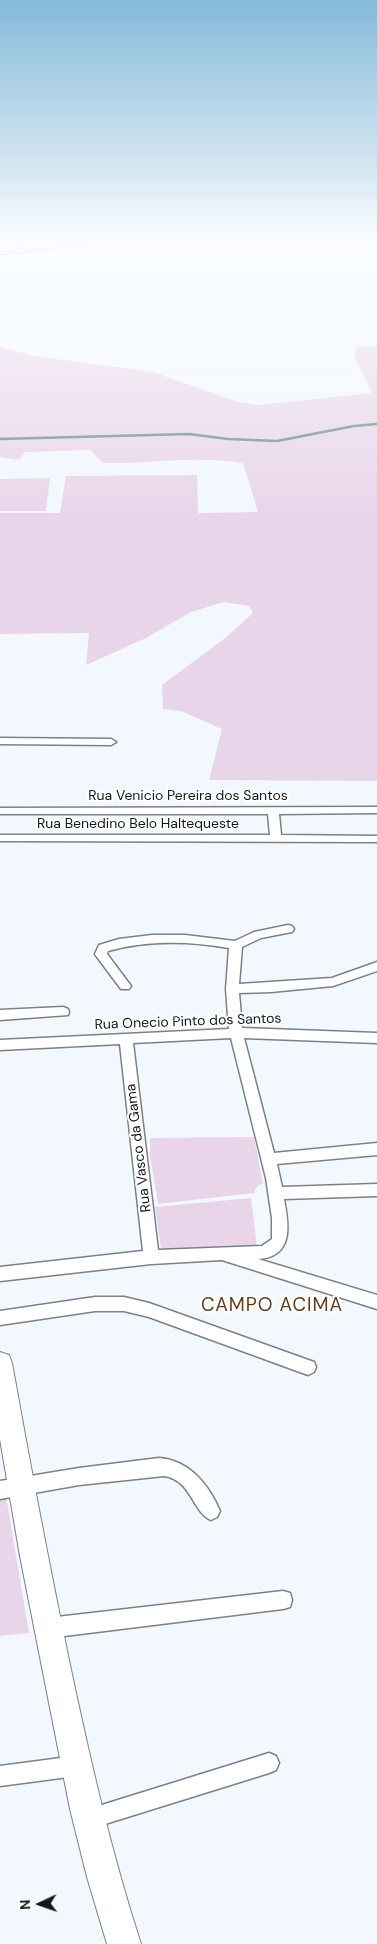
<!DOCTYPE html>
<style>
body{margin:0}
#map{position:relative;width:377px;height:1944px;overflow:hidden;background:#f3f8ff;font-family:"DM Sans",sans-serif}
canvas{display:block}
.north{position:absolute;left:15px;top:1879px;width:50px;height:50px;-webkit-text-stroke:4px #fff;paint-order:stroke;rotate:267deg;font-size:14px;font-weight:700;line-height:20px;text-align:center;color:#16171a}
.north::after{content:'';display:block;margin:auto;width:18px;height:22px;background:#16171a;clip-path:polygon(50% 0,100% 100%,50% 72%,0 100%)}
</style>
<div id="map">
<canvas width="377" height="1944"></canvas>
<div class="north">N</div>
</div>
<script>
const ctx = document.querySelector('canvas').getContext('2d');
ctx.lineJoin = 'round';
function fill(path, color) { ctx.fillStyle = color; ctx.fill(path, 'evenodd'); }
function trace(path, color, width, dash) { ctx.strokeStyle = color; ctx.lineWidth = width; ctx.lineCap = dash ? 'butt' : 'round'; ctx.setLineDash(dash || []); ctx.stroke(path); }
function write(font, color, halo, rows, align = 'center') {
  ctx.font = font + ' "DM Sans",sans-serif'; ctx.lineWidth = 4; ctx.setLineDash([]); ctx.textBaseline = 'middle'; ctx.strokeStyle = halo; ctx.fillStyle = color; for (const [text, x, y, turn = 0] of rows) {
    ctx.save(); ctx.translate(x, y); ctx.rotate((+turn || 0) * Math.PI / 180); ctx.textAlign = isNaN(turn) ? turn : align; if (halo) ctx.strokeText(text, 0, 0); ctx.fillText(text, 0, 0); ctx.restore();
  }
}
fill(new Path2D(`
 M14,243H101L24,251L21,245Z
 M377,346V781L209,780L222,729L181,711L163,709L162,685L224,639L253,613L249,606L224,602L191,612L144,639L86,665L89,633L0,634V513H60L66,476L197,475L198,513L258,512L243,463C196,455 149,464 102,463L91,450L25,452L19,460L0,457V347L35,356L153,372L238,402L258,405L372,393L354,356L357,347Z
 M50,478L46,511H0V479Z
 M254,1137L263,1184L258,1185L254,1193L158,1204L150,1156V1138Z
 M251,1198L257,1248L162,1255L155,1207Z
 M6,1496L29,1633L0,1636V1498Z`), '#e9d5ea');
trace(new Path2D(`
 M11,243L25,250
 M0,251H13
 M0,255L100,243`), '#6a8d90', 2);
trace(new Path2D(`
 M0,439L189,434L228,439L277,441L354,426L377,424`), '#6a8d90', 2.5);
const street = new Path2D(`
 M0,738L111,739L116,742L111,745L0,744Z
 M377,807V813L279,814L281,835L377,836V842L0,841V835H270L268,814H0V808Z
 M288,925L292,926L294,929L292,932L261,938L242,947L239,984L332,978L377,962V971L333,986L271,992L239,993L242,1028L377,1033V1043L244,1038L274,1153L377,1143V1155L277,1164L282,1187L377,1184V1196L284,1199C289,1225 294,1257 258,1259L377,1295V1309L222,1260L151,1264L0,1281V1267L143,1251L120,1044L0,1050V1040L229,1029L226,989L229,948C189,941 148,940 108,951L107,954L131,986L129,989H121L97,957L95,954L99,945L119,939L152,935H185L235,941L254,932ZM231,1038L266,1178L272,1218V1239L262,1246L158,1250L133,1043Z
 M63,1007L68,1009L69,1012L68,1015L0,1020V1010Z
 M95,1297H124L149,1303L314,1362L316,1367L314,1372L308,1375L149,1317L124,1311H95L0,1325V1311Z
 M159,1458C189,1460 209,1485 220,1511L217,1517L211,1520C192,1512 192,1480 164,1476L79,1485L0,1499V1481L79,1468Z
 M283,1591L290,1593L292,1600L290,1607L283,1609L48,1638L41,1635L38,1628L41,1621L48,1618Z
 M269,1753L276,1756L279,1763L276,1770L269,1773L89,1829L82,1826L79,1819L82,1812L89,1809Z
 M76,1756L83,1759L86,1766L83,1773L76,1776L0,1786V1766Z`);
const primary = new Path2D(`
 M0,1352L9,1355L12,1363C30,1464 49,1564 70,1665C90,1759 111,1852 141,1944H107L87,1877L70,1809L20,1556L0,1439Z`);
trace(street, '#7c8189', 3);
trace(primary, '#7c8189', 2);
fill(street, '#fff');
fill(primary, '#fff');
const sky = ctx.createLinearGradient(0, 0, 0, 515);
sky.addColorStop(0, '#84b9d9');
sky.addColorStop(0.47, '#fafcff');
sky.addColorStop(1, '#fafcff00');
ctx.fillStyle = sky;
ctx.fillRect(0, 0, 377, 515);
write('14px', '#16171a', '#fff', [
 ["Rua Venicio Pereira dos Santos",188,796],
 ["Rua Benedino Belo Haltequeste",138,824],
 ["Rua Onecio Pinto dos Santos",188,1022,-2],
 ["Rua Vasco da Gama",139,1148,-97]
]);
ctx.letterSpacing = '1px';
write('19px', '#683c16', '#fff', [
 ["CAMPO ACIMA",272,1306]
]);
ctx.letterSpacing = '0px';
</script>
